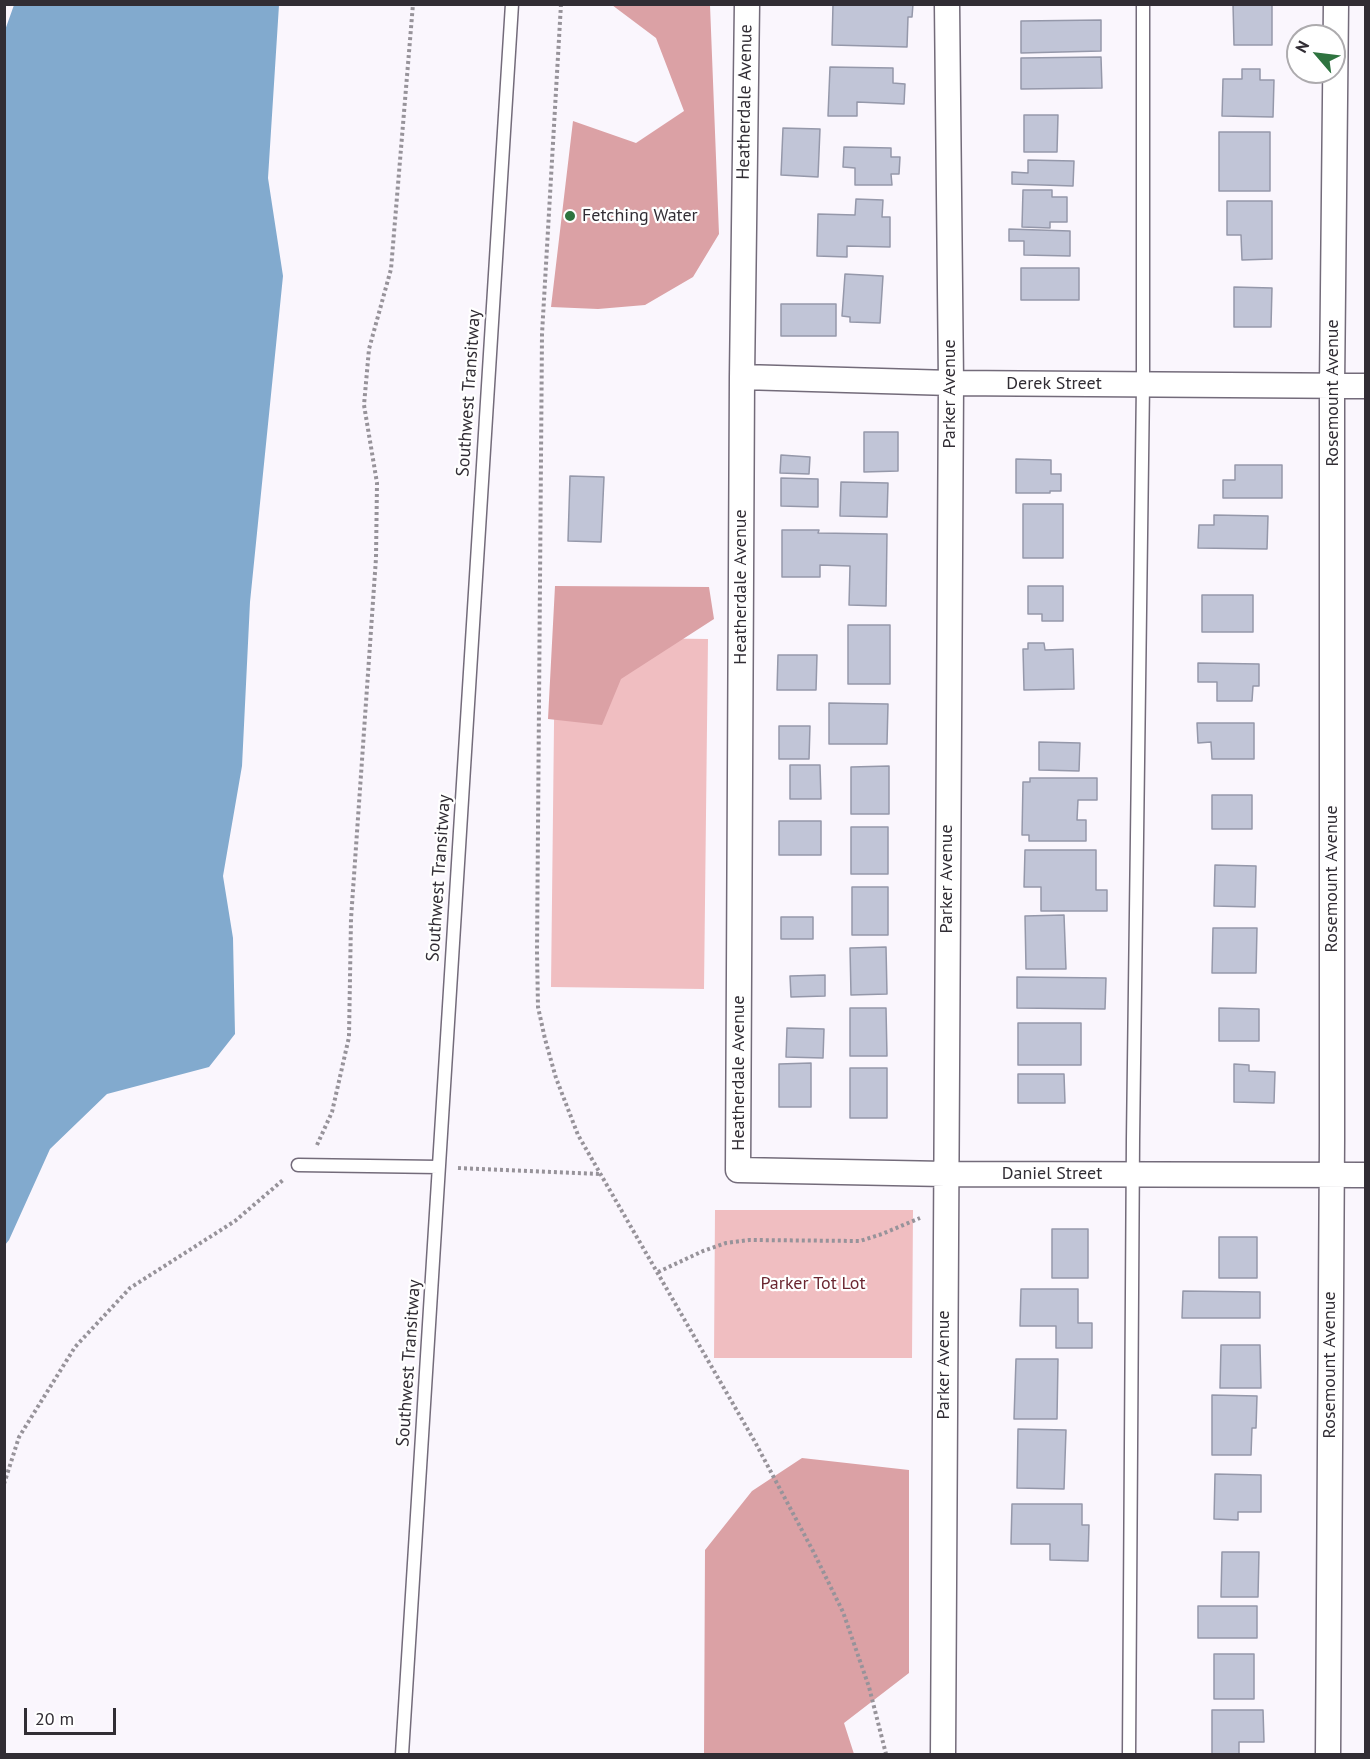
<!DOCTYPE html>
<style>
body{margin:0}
#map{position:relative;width:1370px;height:1759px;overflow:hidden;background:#faf6fd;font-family:"PT Sans",sans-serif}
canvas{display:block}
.frame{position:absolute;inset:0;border:6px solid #312d34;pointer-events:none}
.north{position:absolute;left:1286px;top:24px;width:60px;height:60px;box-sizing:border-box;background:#fff;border:2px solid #adabae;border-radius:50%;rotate:298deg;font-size:16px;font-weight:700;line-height:24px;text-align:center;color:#312d34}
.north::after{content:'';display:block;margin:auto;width:21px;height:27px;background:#2e733f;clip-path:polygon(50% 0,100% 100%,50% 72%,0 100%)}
.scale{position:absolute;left:24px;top:1708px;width:92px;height:27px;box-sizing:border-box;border:3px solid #312d34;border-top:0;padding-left:8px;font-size:18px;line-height:21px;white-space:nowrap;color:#312d34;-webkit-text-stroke:4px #fff;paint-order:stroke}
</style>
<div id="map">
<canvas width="1370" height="1759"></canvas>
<div class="frame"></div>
<div class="north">N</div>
<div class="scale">20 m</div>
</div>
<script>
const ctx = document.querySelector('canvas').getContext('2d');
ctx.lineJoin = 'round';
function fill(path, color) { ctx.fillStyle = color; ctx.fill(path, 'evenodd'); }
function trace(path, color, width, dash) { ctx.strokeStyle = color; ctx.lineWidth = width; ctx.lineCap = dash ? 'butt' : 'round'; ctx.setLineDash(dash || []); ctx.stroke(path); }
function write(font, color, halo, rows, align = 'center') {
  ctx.font = font + ' "PT Sans",sans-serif'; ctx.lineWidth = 4.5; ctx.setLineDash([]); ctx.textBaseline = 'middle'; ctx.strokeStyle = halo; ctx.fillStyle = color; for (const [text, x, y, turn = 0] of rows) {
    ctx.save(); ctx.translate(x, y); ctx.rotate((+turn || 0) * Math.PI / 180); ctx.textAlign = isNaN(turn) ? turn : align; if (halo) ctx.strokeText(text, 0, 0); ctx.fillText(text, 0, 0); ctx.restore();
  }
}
fill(new Path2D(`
 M555,637L708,639L704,989L551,987Z
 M715,1210H913L912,1358H714Z`), '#f0bec1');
fill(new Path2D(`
 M612,5H710L719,234L693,277L645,305L598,309L551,307L573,121L636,143L684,111L656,38Z
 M555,586L709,587L714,619L621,679L602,725L548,719Z
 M802,1458L909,1470V1673L844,1723L854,1754H704L705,1550L752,1491Z`), '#dba1a5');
fill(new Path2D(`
 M14,5H279L268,178L283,276L250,602L242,766L223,876L233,938L235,1034L209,1067L107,1094L50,1149L9,1240L5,1245L4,33Z`), '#82aace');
const building = new Path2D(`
 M833,4H913L912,17H908L907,47L832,45Z
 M1233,4H1272V45H1234Z
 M1101,20V51L1021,53V21Z
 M1101,57L1102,88L1021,89V58Z
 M830,67L893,68V83L905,84L904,104L857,102V116H828Z
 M1242,69H1260V80H1274L1273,117L1222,116L1223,79H1242Z
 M1024,115H1058L1057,152H1024Z
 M783,128L820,129L818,177L781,175Z
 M1219,132H1270V191H1219Z
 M844,147L891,148V157H900L899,174H891L892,185H855V168L843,167Z
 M1028,160L1074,161L1073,186L1012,184V172L1028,173Z
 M1023,190H1052V197H1067V222H1050V228L1022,227Z
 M856,199L883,200L882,217H890V247L847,246V257L817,256L818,214L855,215Z
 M1227,201H1272V259L1242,260L1241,235H1227Z
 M1009,229L1070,231V256L1024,255V241H1009Z
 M1021,268H1079V300H1021Z
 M845,274L883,276L880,323L850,322V317L842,316Z
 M1234,287L1272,288L1271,327H1234Z
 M781,304H836V336H781Z
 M864,432H898V471L864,472Z
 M781,455L810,457L809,474L780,473Z
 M1016,459L1051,460V474H1061V491H1050V493H1016Z
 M1235,465H1282V498H1223V480H1235Z
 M570,476L604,477L601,542L568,541Z
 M781,478L818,479V507L781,506Z
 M841,482L888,483L887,517L840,516Z
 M1023,504H1063V558H1023Z
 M1214,515L1268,516L1267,549L1198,548L1199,525H1214Z
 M782,530H819L818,533L887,534L886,606L849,605L850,566L820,565V577H782Z
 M1028,586H1063V621H1042V614H1028Z
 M1202,595H1253V632H1202Z
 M848,625H890V684H848Z
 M1028,643H1044L1045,650L1073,649L1074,689L1024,690L1023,649H1028Z
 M778,655H817L816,690H777Z
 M1198,663L1259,664V686H1253L1252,701H1217V682H1198Z
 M829,703L888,704L887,744H829Z
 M1197,723H1254V759H1212L1211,742L1198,743Z
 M779,726H810L809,759H779Z
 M1039,742L1080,743L1079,771L1039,770Z
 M790,765H820L821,799H790Z
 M889,766V814H851V767Z
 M1030,778H1097V800H1078L1077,820H1086V841H1029V835H1022L1023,782H1030Z
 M1212,795H1252V829H1212Z
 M779,821H821V855H779Z
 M851,827H888V874H851Z
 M1025,850H1096V890H1107V911H1041V887H1024Z
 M1215,865L1256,866L1255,907L1214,906Z
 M852,887H888V935H852Z
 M1064,915L1066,969H1026L1025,916Z
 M781,917H813V939H781Z
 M1213,928H1257L1256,973H1212Z
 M886,947L887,994L851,995L850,948Z
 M825,975V996L791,997L790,976Z
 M1017,977L1106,978L1105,1009L1017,1008Z
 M850,1008H886L887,1056H850Z
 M1219,1008L1259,1009V1041H1219Z
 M1018,1023H1081V1065H1018Z
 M787,1028L824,1029L823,1058L786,1057Z
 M811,1063V1107H779V1064Z
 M1234,1064L1249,1065V1071L1275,1072L1274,1103L1234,1102Z
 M850,1068H887V1118H850Z
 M1018,1074H1064L1065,1103H1018Z
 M1052,1229H1088V1278H1052Z
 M1219,1237H1257V1278H1219Z
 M1021,1289H1078V1323H1092V1348H1056V1326H1020Z
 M1183,1291L1260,1292V1318H1182Z
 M1221,1345H1260L1261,1388H1220Z
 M1016,1359H1058L1057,1419H1014Z
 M1212,1395L1257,1396L1256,1428H1252L1251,1455H1212Z
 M1018,1429L1066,1430L1064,1489L1017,1488Z
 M1215,1474L1261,1475V1512H1238V1520L1214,1519Z
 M1012,1504H1082V1525H1089L1088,1561L1050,1560V1544H1011Z
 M1222,1552H1259L1258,1597H1221Z
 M1198,1606H1257V1638H1198Z
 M1214,1654H1254V1699H1214Z
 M1212,1710H1263L1264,1742H1239V1754H1212Z`);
fill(building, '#c1c5d7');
trace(building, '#9598aa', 1.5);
const lane = new Path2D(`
 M298,1165L439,1167
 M402,1754L512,4
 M1129,1754L1133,1139L1143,384V4`);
const street = new Path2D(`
 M747,4L742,377L738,1170L945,1174L1366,1175
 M742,377L951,383L1366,386
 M943,1754L951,383L947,4
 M1328,1754L1332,1140V386L1336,4`);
trace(lane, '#736b7a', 15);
trace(street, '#736b7a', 27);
trace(new Path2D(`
 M561,4L542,334L537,952L538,1007L545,1039L556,1078L578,1135L755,1442L813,1551L843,1612L869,1687L886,1754
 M317,1145L332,1112L349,1037L351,919L376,558L377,483L364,405L369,349L391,269L413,4
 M458,1168L600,1174
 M658,1272L703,1251L726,1243L749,1240L860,1241L882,1234L920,1218
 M4,1484L19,1437L75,1347L130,1288L235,1221L283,1180`), '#97939a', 4, [3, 3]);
trace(lane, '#fff', 12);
trace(street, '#fff', 24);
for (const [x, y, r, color] of [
 [570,216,6,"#2e733f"]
]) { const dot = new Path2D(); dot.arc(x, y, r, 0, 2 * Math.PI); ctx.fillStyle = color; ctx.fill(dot); trace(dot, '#fff', 2); }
write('18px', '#312d34', '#fff', [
 ["Heatherdale Avenue",745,102,-89],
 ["Derek Street",1054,384],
 ["Southwest Transitway",469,393,-86],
 ["Rosemount Avenue",1333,393,-90],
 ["Parker Avenue",950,394,-90],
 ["Heatherdale Avenue",741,587,-90],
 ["Southwest Transitway",439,878,-86],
 ["Parker Avenue",947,879,-90],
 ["Rosemount Avenue",1332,879,-90],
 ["Heatherdale Avenue",739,1073,-90],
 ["Daniel Street",1052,1174],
 ["Southwest Transitway",409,1363,-86],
 ["Parker Avenue",944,1365,-90],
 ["Rosemount Avenue",1330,1365,-90]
]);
write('18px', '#312d34', '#fff', [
 ["Fetching Water",582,216]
], 'left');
write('18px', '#6b2731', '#fff', [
 ["Parker Tot Lot",813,1284]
]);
</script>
